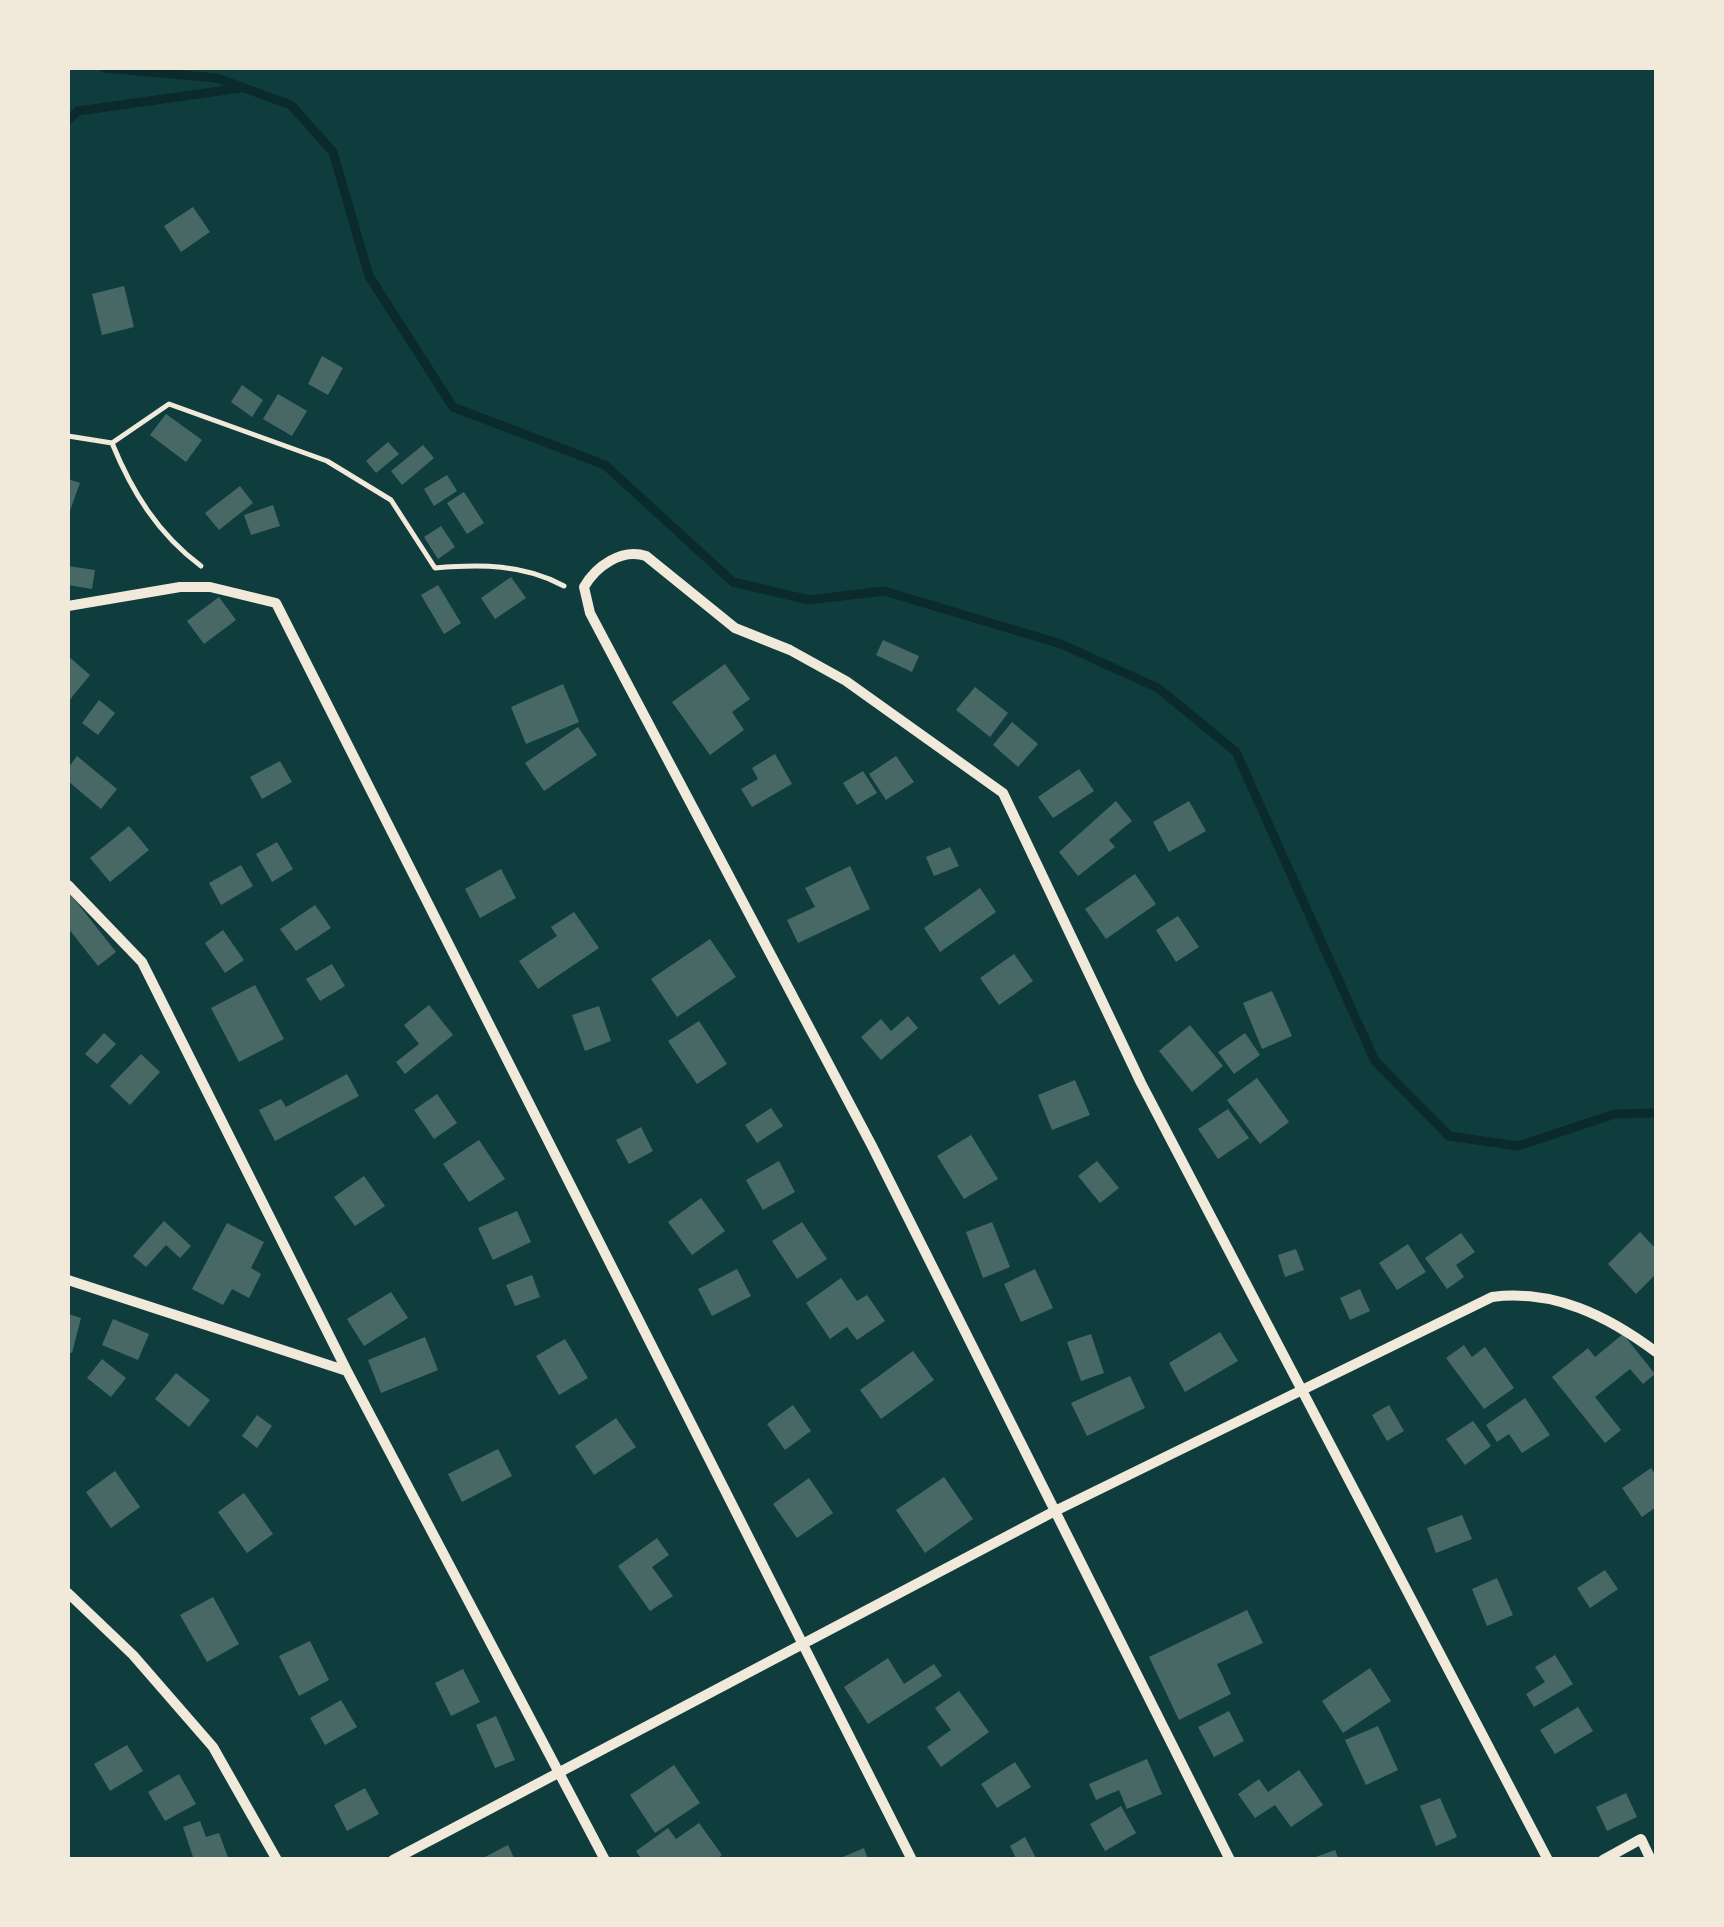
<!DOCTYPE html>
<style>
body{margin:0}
#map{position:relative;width:1724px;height:1927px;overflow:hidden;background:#0f3d3e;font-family:"Golos Text",sans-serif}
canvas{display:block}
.frame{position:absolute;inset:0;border:70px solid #f1e9da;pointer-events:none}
</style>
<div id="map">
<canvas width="1724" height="1927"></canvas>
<div class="frame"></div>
</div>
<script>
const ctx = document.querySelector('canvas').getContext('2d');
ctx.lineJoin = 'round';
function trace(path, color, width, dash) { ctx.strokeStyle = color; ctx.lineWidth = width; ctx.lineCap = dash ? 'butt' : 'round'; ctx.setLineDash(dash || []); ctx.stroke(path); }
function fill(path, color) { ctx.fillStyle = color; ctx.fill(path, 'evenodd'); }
trace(new Path2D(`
 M104,68L217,78L291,105L333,152L369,276L453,407L605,465L733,582L809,600L884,591L1061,644L1158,688L1236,752L1375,1061L1449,1136L1518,1146L1615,1114L1656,1113
 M68,120L78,111L241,88`), '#0a2a2b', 9);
fill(new Path2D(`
 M193,207L210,232L181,252L164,226Z
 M124,286L134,327L102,335L92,294Z
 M322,356L343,368L328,395L308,384Z
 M242,385L263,400L252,417L231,402Z
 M278,394L307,411L292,436L263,419Z
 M166,414L202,440L186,462L150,435Z
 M388,442L399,454L376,473L366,461Z
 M423,445L434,458L402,485L391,471Z
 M447,475L457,491L434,506L424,489Z
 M68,479L80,483L68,516Z
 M240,486L253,503L219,530L205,513Z
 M464,492L484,523L467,534L447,503Z
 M273,505L280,526L251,535L244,515Z
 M441,526L455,547L438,559L424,537Z
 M68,566L95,570L92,589L68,585Z
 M511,577L526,598L495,619L481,598Z
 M438,585L461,623L444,634L421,595Z
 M219,597L236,620L204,644L187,621Z
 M883,640L919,656L912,672L876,655Z
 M68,656L90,675L68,702Z
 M725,664L750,699L732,712L744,730L710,755L672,702Z
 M563,684L579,722L526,744L511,707Z
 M975,687L1008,713L990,737L956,710Z
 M99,700L115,713L98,735L82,723Z
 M1012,722L1038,744L1018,767L993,745Z
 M578,727L597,755L544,791L525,763Z
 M775,754L792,784L752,807L741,789L758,779L752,768Z
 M77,756L117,789L101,809L68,781V768Z
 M896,756L914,782L886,800L869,774Z
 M280,761L292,782L262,799L250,777Z
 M1079,769L1094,791L1053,818L1038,797Z
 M863,771L877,793L857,805L843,783Z
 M1116,801L1132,821L1109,840L1115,847L1078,876L1059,852Z
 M1189,801L1206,831L1169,852L1153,822Z
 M129,826L149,850L110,882L90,858Z
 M277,842L293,869L272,882L256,854Z
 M950,847L959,866L934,876L926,857Z
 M241,865L253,886L221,905L209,883Z
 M850,866L870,909L798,943L787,920L815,907L805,888Z
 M501,869L516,898L480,918L465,889Z
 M1135,874L1156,904L1106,939L1085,909Z
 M980,888L996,912L940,952L924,928Z
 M68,891L116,952L98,966L68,928Z
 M315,905L331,928L296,951L280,929Z
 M574,912L599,948L538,989L519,961L557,936L551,927Z
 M1178,916L1199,947L1176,962L1156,930Z
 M223,930L244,960L225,973L205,943Z
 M710,939L736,977L677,1017L651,979Z
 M1014,954L1033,981L999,1005L980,978Z
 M332,964L345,986L320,1001L306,979Z
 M255,985L284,1039L239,1062L211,1008Z
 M1272,991L1292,1036L1262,1049L1243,1003Z
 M429,1005L453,1035L405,1074L396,1062L419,1044L404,1025Z
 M599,1006L611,1041L585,1051L572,1015Z
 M908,1016L918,1028L881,1060L861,1037L881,1019L891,1031Z
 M699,1021L727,1064L697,1084L668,1041Z
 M1190,1025L1223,1066L1192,1092L1159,1051Z
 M104,1033L116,1044L97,1064L85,1054Z
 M1245,1033L1260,1055L1234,1074L1218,1052Z
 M141,1054L160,1072L130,1105L110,1086Z
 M347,1074L359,1096L275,1141L259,1110L281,1099L286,1107Z
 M1257,1078L1289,1122L1260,1144L1227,1100Z
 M1075,1080L1090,1115L1052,1130L1038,1095Z
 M437,1094L457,1123L434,1139L414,1110Z
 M771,1108L783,1126L757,1143L745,1125Z
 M1228,1109L1249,1138L1218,1159L1198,1129Z
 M641,1127L653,1151L629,1164L616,1140Z
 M971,1135L998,1179L964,1199L937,1156Z
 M479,1140L505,1179L469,1202L443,1164Z
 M779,1161L795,1192L763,1210L746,1180Z
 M1097,1161L1119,1188L1100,1203L1078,1176Z
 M364,1176L385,1206L355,1226L334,1197Z
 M701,1198L725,1231L692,1255L668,1222Z
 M517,1211L531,1242L493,1260L478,1228Z
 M164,1221L191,1246L180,1258L166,1245L146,1267L133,1256Z
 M802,1222L827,1259L797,1279L772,1241Z
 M992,1222L1010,1267L983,1278L966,1232Z
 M227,1223L264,1242L251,1268L261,1274L249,1298L232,1289L223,1305L192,1289Z
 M1640,1232L1656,1249V1274L1636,1294L1608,1264Z
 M1461,1233L1475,1252L1456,1265L1464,1277L1447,1289L1425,1258Z
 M1408,1244L1426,1272L1397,1290L1379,1263Z
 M1296,1249L1304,1270L1285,1277L1278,1255Z
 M737,1269L751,1296L712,1316L698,1289Z
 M1035,1269L1053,1308L1021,1322L1004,1284Z
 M532,1275L540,1297L515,1306L506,1285Z
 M841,1278L857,1301L867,1295L885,1321L857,1340L847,1327L830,1339L806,1303Z
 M1360,1289L1370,1311L1350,1320L1340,1298Z
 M391,1292L408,1318L364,1346L347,1319Z
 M68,1314L81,1318L72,1353L68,1352Z
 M113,1319L149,1334L138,1360L102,1345Z
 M1220,1332L1238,1361L1185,1392L1169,1363Z
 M1091,1334L1104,1373L1081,1381L1067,1342Z
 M1623,1334L1655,1374L1643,1384L1630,1369L1595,1397L1621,1430L1605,1443L1552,1377L1588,1348L1595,1357Z
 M425,1337L438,1370L381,1393L368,1360Z
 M565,1339L588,1378L559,1395L536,1356Z
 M1464,1345L1472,1357L1485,1347L1514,1388L1484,1409L1446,1358Z
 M913,1351L934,1380L881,1419L860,1390Z
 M102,1359L126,1378L111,1397L87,1378Z
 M176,1373L210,1400L189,1427L155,1399Z
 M1130,1376L1145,1408L1087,1436L1071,1403Z
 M1525,1398L1550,1435L1522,1453L1509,1434L1497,1442L1486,1425Z
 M793,1405L811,1431L785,1450L767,1424Z
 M1389,1405L1404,1431L1387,1441L1372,1415Z
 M257,1415L272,1426L257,1448L242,1436Z
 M616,1418L636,1447L594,1475L575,1446Z
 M1473,1421L1491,1446L1465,1465L1446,1439Z
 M498,1449L512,1476L462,1502L448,1474Z
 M1651,1468L1656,1476V1507L1642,1517L1622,1488Z
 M115,1471L140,1507L111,1528L86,1492Z
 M944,1477L973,1519L925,1553L896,1510Z
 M809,1478L833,1513L797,1538L773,1504Z
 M244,1493L273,1534L247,1553L218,1512Z
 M1462,1515L1472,1539L1436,1553L1427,1528Z
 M657,1538L669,1555L652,1567L673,1596L650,1611L618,1566Z
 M1605,1570L1618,1589L1590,1608L1577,1588Z
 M1497,1578L1513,1615L1487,1626L1472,1589Z
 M213,1597L239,1644L207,1662L180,1615Z
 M1247,1610L1263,1643L1217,1664L1231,1694L1179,1720L1149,1657Z
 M310,1641L329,1680L299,1696L279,1656Z
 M1555,1655L1573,1684L1534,1707L1526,1694L1545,1682L1535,1667Z
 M888,1658L904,1684L934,1664L942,1676L868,1724L844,1687Z
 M1370,1668L1391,1701L1343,1733L1322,1701Z
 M463,1669L480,1702L451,1716L435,1683Z
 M959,1691L989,1732L941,1767L927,1747L951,1730L935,1708Z
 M341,1700L357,1727L325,1745L310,1718Z
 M1578,1707L1593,1731L1555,1754L1540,1730Z
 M1229,1711L1244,1741L1214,1757L1198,1727Z
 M496,1716L515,1760L495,1768L476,1725Z
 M1378,1726L1398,1770L1366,1785L1345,1740Z
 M127,1745L143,1771L110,1791L94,1764Z
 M1147,1759L1162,1794L1127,1809L1119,1790L1096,1800L1089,1784Z
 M1015,1762L1031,1787L997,1808L981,1784Z
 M674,1765L700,1803L655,1833L630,1795Z
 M1299,1770L1323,1805L1291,1827L1275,1805L1255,1818L1238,1794L1259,1779L1268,1792Z
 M179,1774L196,1804L165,1821L148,1792Z
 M365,1788L379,1814L347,1831L334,1805Z
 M1626,1793L1637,1817L1607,1831L1596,1807Z
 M1440,1798L1457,1837L1436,1846L1420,1806Z
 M1121,1806L1136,1833L1105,1851L1090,1824Z
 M200,1821L206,1837L219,1833L229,1860H194L183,1827Z
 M699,1823L722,1855L715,1860H642L636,1851L668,1828L676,1839Z
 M1025,1837L1037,1860H1017L1010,1846Z
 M508,1845L515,1860H479Z
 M864,1848L868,1859H838Z
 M1335,1850L1339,1860H1310V1859Z`), '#486865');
trace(new Path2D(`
 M68,436L112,443L169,404L327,461L391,500L435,568C480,564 524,564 564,586
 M112,443C132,492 158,534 201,566`), '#f1e9da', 5);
trace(new Path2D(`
 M68,606L180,587H210L276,603L912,1860
 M68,885L142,962L347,1371L605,1860
 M68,1280L347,1371
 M68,1593L133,1655L213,1747L277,1860
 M393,1860L1053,1512L1492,1297C1554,1289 1608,1316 1656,1352
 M1230,1860L872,1146L590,613L584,587C596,566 622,548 646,556L735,628L790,650L846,681L1003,793L1141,1083L1548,1860
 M1603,1860L1641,1839L1651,1860`), '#f1e9da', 10);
</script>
